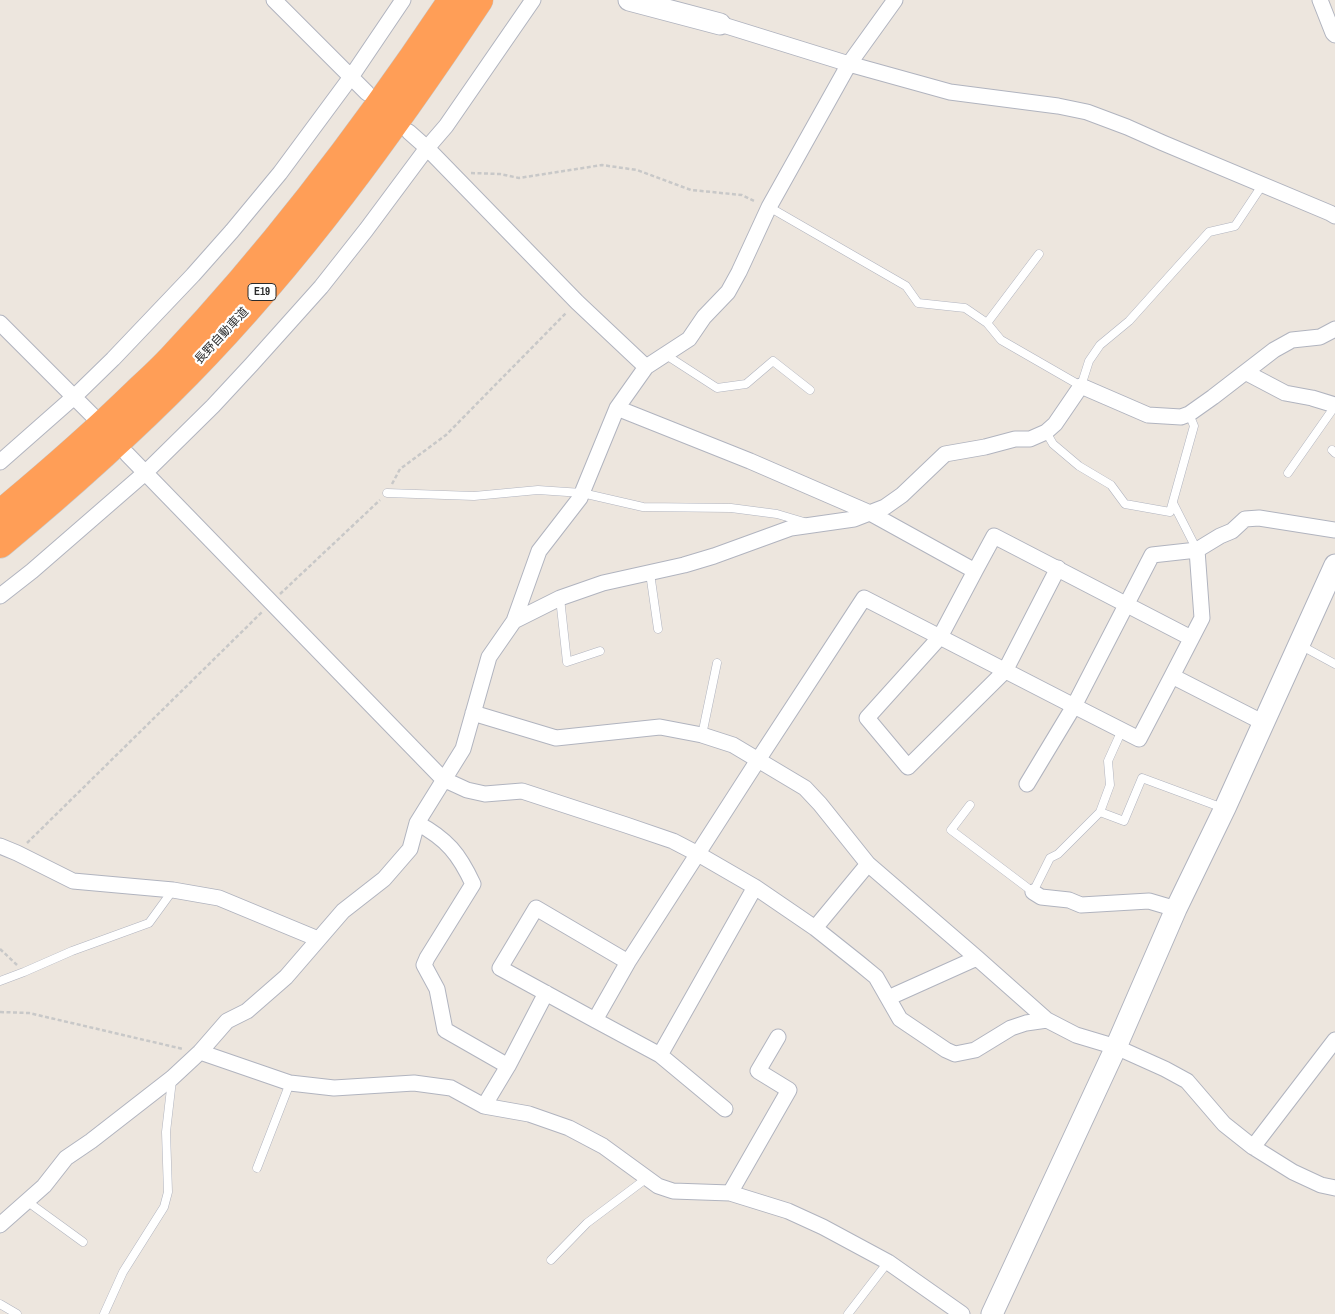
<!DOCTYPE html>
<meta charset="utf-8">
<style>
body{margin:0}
canvas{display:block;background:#ede6de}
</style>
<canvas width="1335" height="1314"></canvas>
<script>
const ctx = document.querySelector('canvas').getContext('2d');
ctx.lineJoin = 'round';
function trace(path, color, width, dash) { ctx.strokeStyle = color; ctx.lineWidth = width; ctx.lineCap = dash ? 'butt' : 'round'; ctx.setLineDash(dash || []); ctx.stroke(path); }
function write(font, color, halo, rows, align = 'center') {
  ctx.font = font + ' "Archivo Narrow","Noto Sans JP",sans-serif'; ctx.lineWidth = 4.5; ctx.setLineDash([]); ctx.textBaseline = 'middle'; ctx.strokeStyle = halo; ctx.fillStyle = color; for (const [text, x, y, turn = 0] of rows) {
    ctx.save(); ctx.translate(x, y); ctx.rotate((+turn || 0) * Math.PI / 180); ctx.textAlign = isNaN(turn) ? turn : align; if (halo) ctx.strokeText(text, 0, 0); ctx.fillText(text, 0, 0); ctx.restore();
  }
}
const lane = new Path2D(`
 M769,207L906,286L918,303L965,308L987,323L1001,340L1081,386L1089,361L1100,345L1129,321L1209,232L1235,226L1263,184
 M987,323L1039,254
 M666,355L717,388L746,384L773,361L810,390
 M1046,432L1053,444L1079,466L1111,485L1125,504L1170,512L1194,426L1189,414
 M1332,450L1335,453
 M1288,473L1335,406
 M387,493L474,496L538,490L582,493L643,507L731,508L777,514L804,522
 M1173,503L1197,550
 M650,573L658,629
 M560,598L567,662L600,651
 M1300,645L1335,664
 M702,735L717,663
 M970,805L951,830L1033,892L1050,858L1058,854L1100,812L1124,821L1142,778L1223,808
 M1100,812L1110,785L1108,761L1122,730
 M0,981L24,972L72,951L149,923L173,890
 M257,1168L290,1083
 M28,1202L83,1242
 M551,1260L587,1223L647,1178
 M0,1304L17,1314
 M104,1314L123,1272L164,1207L168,1192L166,1132L172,1080
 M848,1314L888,1262`);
const street = new Path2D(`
 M274,0L367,93
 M1320,0L1333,33L1335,35
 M720,24L849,64L950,92L1058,106L1087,112L1127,127L1163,143L1330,213L1335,216
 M409,132L427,148L577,302L646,367
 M0,323L93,416
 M1247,373L1285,393L1312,398L1335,405
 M617,408L750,461L870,513L975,571L994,536L1191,638
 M127,454L443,779L467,790L485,794L522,791L626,825L673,841L698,854L755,887L815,928L859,963L876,977L900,1019L946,1050L955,1054L975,1050L1011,1028L1026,1023L1047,1020L1076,1035L1116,1047L1165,1069L1187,1081L1224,1124L1253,1147L1293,1172L1321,1185L1335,1188
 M0,462L75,396L113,359L193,275L232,231L280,173L351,77L403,0
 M975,571L940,637L867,718L908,767L1005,671L1058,568
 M0,596L32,571L146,472L213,406L252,364L321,287L366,230L427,148L446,126L533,0
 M514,621L560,598L603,583L684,565L714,556L791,528L854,519L885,507L902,495L945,454L985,447L1015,439H1030L1046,432L1055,424L1081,386L1148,415L1181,417L1189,414L1213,397L1274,350L1292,340L1320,337L1335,329
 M1172,676L1202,618L1197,550
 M473,713L556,738L660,727L702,735L733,745L805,788L820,804L868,864L977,958L1047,1020
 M1264,723L1172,676L1139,739L1074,706L1152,555L1197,550L1220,536L1232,531L1245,519L1259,518L1335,530
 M417,823C447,839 459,854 473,884L427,958L424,965L437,989L445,1030L508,1066
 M0,846L17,853L73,881L173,890L219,898L318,939
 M755,887L660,1055L595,1020L628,962L758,760L864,598L1074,706L1027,784
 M1033,892L1041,897L1069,900L1081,905L1149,901L1176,909
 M815,928L868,864
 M888,998L977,958
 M595,1020L500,968L536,908L628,962
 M200,1052L290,1083L334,1088L414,1083L451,1088L484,1106L529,1114L569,1128L603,1146L658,1186L673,1191L730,1193L788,1211L823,1227L888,1262L962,1314
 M660,1055L725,1109
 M484,1106L508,1066L546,993
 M1253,1147L1335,1040
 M730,1193L789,1090L758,1071L778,1037
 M0,1225L44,1186L66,1158L91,1141L172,1078L200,1052L227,1021L247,1011L286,977L343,911L384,879L410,849L417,823L463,749L489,657L514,621L539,551L580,498L617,408L646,367L689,339L704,317L728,292L739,272L769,207L849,64L895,0`);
const secondary = new Path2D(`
 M629,0L720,24
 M992,1314L1116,1047L1176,909L1225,808L1335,565`);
const highway = new Path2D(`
 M0,514C47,475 94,434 138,391C150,380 162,369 173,357C277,247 368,126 452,0
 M0,544C65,490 128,434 187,374C299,260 391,132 479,0`);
trace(lane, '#b1b4bf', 9);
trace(street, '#b1b4bf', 17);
trace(secondary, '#b1b4bf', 23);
trace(highway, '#c8c8c8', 29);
trace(new Path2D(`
 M471,173L500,174L519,178L602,165L637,170L691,190L742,195L756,202
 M392,484L400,469L446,435L567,312
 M280,594L380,500
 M27,843L262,612
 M0,949L17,965
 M0,1012L29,1013L183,1049`), '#c8c8c8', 2.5, [4, 2.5]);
trace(lane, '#fff', 8);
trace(street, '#fff', 15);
trace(secondary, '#fff', 21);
trace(highway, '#ff9e57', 28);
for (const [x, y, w] of [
 [262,292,28]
]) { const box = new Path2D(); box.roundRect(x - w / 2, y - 8.5, w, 17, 4); ctx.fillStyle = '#fff'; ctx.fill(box); trace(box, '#2b2b2b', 1); }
write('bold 11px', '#2b2b2b', null, [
 ["E19",262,292]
]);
write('12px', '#2b2b2b', '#fff', [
 ["長野自動車道",222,336,-47]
]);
</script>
